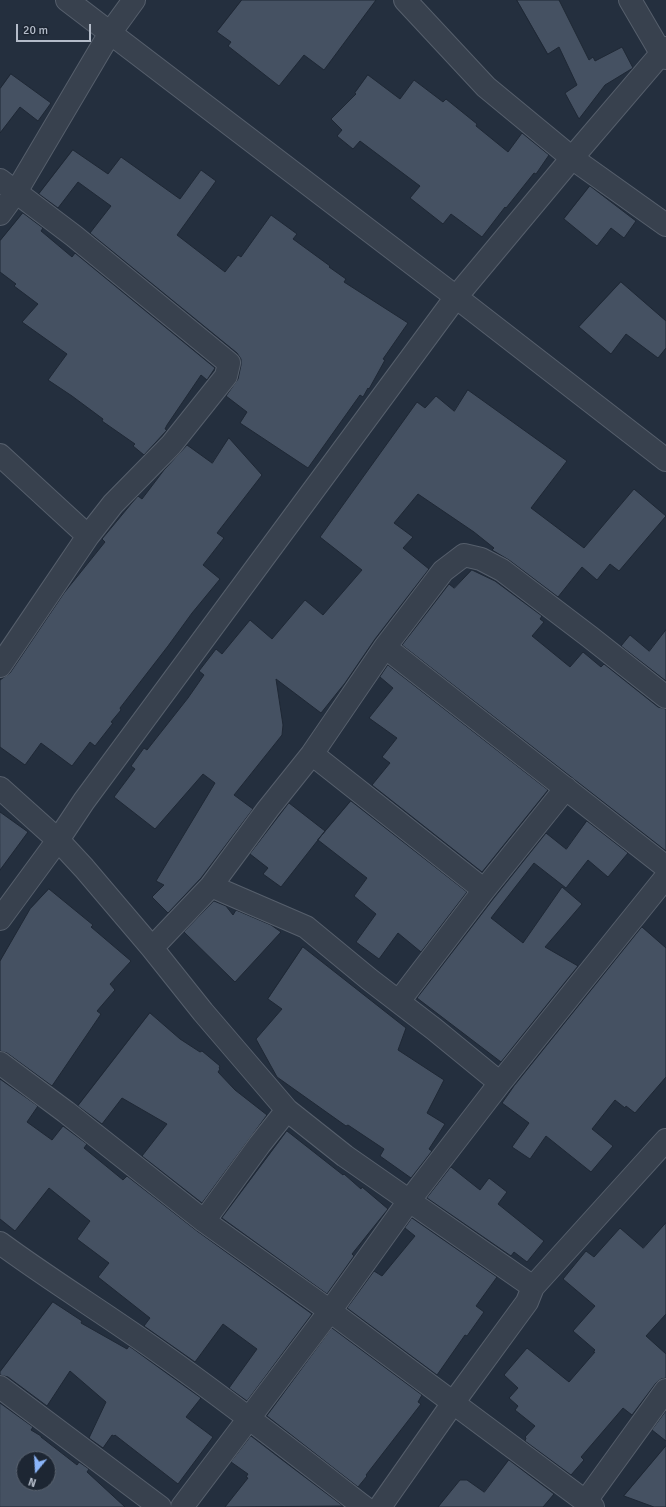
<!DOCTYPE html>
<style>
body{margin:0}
#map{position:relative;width:666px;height:1507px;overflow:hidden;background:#242f3e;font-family:Signika,sans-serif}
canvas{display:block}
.north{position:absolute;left:16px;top:1451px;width:40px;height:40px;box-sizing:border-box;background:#1d2633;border:1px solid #59626f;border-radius:50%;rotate:198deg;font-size:11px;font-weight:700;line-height:16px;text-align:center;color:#b4bcc9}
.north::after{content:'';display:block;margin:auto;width:14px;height:18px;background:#8ab4f8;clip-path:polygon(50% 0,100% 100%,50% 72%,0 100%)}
.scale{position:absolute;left:16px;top:24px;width:75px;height:18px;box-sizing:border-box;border:2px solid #b4bcc9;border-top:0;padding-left:5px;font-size:12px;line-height:14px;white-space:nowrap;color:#b4bcc9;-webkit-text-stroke:3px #1d2633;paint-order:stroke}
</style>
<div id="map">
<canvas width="666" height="1507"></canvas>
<div class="north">N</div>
<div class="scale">20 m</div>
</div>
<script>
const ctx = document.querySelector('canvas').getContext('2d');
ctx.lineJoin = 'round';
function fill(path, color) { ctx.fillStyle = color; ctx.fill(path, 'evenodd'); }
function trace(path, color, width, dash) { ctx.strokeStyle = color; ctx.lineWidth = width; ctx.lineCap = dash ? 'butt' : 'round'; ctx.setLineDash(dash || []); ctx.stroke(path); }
const building = new Path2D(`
 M242,0H376L324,70L304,55L279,86L228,46L231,42L217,32Z
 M517,0H559L589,60L593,57L595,61L622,47L633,68L605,85L579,119L565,93L577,85L559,47L548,54Z
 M11,74L51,103L38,121L20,107L0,133V89Z
 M368,75L400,99L414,80L443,102L446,99L477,124L476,126L508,152L522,133L549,155L536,174L534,173L506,208L505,207L482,237L451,214L443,224L410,198L420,186L360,141L353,149L337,136L342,130L331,119L356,94L355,93Z
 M73,150L108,174L121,157L180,199L201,170L216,181L177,235L225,272L238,255L241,257L271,215L297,234L293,239L330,266L329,267L346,279L344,282L408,323L383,359L385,360L369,389L368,388L363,397L360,395L308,468L240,423L247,412L226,396L238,379L241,365V359L237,353L90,233L111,206L78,182L58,208L39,194Z
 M590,186L636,221L624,238L611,228L597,246L564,219Z
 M23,213L43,228L41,231L72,257L75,253L215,368L207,380L201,375L167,425L165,429L167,430L144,455L133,446L135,444L102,421L103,419L72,396L48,380L67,354L22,322L38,304L14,286L16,284L0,272V241Z
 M621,282L666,321V348L658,358L626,334L611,354L579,327Z
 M468,390L567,461L531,508L584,548L634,489L666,516L619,571L610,564L597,580L582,567L558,597L509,560L492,550L494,548L474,532L418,494L394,523L413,537L403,548L429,569L375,639L345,683L321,713L276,679L283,725L282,735L234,795L253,809L201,878L168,913L152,897L164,885L156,881L215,783L203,774L155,829L114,797L135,769L131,766L144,748L147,750L188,698L204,675L199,671L216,649L222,654L250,620L272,639L305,600L323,615L362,570L320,537L417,402L425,408L436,396L454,411Z
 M229,438L262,475L217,533L224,538L203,565L220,579L192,613L168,646L120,708L121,710L111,722L113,723L95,746L90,742L72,766L41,743L25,765L0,747V680L10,673L64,593L105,542L102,539L131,504L138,496L142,499L164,470L187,445L212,463Z
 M472,570L495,581L542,616L540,619L544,622L532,636L570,667L583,652L601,667L604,664L658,707L666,709V851L402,645L449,584L454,588Z
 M666,630V681L621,646L630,635L649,651Z
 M388,665L548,790L482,872L372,785L390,763L382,757L397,738L369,718L393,688L380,677Z
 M351,801L467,892L421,952L398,933L379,959L356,942L376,914L354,896L367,878L318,840Z
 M289,803L325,831L281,887L263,874L268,868L250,854Z
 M0,812L28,832L0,870Z
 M587,821L628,853L608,877L588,860L566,888L534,863L491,918L523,943L562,887L582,904L545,947L578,966L501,1062L417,998L494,898L546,833L566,849Z
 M49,889L93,925L91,927L131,961L110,984L115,990L97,1011L101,1014L52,1086L7,1053L0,1051V961L30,909Z
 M214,901L226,906L233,915L236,910L271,925L281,932L235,982L184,932Z
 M642,927L666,948V1077L635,1113L626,1106L625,1108L615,1100L592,1129L613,1146L591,1172L546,1136L530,1159L512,1147L529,1123L502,1103L514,1086Z
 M303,947L406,1028L398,1050L444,1080L427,1113L445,1124L429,1149L432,1151L411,1178L380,1156L384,1149L348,1125L346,1126L277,1077L256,1039L282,1009L268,999Z
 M150,1013L180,1039L200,1052L202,1051L220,1066L219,1068L220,1069L218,1072L235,1090L267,1115L202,1203L142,1156L167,1124L122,1098L102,1124L78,1106Z
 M0,1079L38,1106L27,1122L52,1140L63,1126L87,1144L84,1148L123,1180L127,1176L197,1231L312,1314L247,1401L229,1388L257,1349L223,1324L195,1362L144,1326L150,1318L98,1277L109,1263L77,1239L90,1221L49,1188L15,1231L0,1219Z
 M287,1131L343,1175L344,1174L361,1189L362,1187L388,1209L352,1254L354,1256L327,1294L222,1218Z
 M451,1167L480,1190L489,1178L507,1192L498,1204L544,1241L527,1262L514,1252L511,1256L427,1198Z
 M412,1218L497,1277L476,1306L484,1312L467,1336L465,1335L437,1375L347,1308L374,1271L382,1276L415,1236L405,1228Z
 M666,1223V1314L646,1336L666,1354V1378L661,1379L656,1383L632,1415L623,1408L581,1457L584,1460L571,1475L525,1441L526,1438L525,1437L535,1426L515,1410L518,1406L509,1398L518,1388L504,1375L527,1348L569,1382L595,1352H593L595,1350L573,1331L595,1306L563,1279L586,1251L594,1257L620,1228L643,1248Z
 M53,1302L82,1321L81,1323L127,1349L129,1346L201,1398L186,1417L213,1437L178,1484L115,1435L114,1436L112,1435L103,1448L89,1438L106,1402L70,1371L47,1406L8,1377L0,1375V1372Z
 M332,1328L422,1395L418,1402L421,1404L366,1475L367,1476L358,1487L267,1416Z
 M0,1403L33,1427L31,1430L41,1436V1437L77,1465L79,1462L89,1469L87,1472L125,1507H0ZM24,1459H48V1483H24Z
 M666,1411V1441L652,1430Z
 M251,1436L281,1459L343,1506L225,1507L248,1478L246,1477L248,1474L231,1462Z
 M666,1446V1507H654L624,1496Z
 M509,1460L554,1494L543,1507H438L460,1480H467L484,1492Z`);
fill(building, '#455162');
trace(building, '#1f2835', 1);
const minor = new Path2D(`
 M67,0L456,297L666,460
 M405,0L486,87L572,158L666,225
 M630,0L661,53L666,58
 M0,180L74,236L229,363L226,376L171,445L113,504L88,536L0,666
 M0,214L16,192L110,33L134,0
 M0,455L88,536
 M385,647L666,867
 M312,754L484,890
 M0,788L58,840L84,868L152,948L203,1012L287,1110L345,1156L533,1287
 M211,886L306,927L369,979L434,1029L500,1083
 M0,919L58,840L84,801L456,297L572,158L666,48
 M152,948L211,886L268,809L312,754L385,647L443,571L464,555L481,559L502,570L590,637L666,697
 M399,1001L484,890L566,788
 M0,1063L66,1112L204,1221L330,1311L593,1507
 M204,1221L260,1144L287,1110
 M0,1243C53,1282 109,1316 163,1355C231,1403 297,1455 364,1507
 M0,1387L160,1507
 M585,1502L666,1390
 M182,1507L330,1311L409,1201L500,1083L666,877
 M380,1507L453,1403L527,1302L533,1287L666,1140`);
trace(minor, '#565f6c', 24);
trace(minor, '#38414e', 22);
</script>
